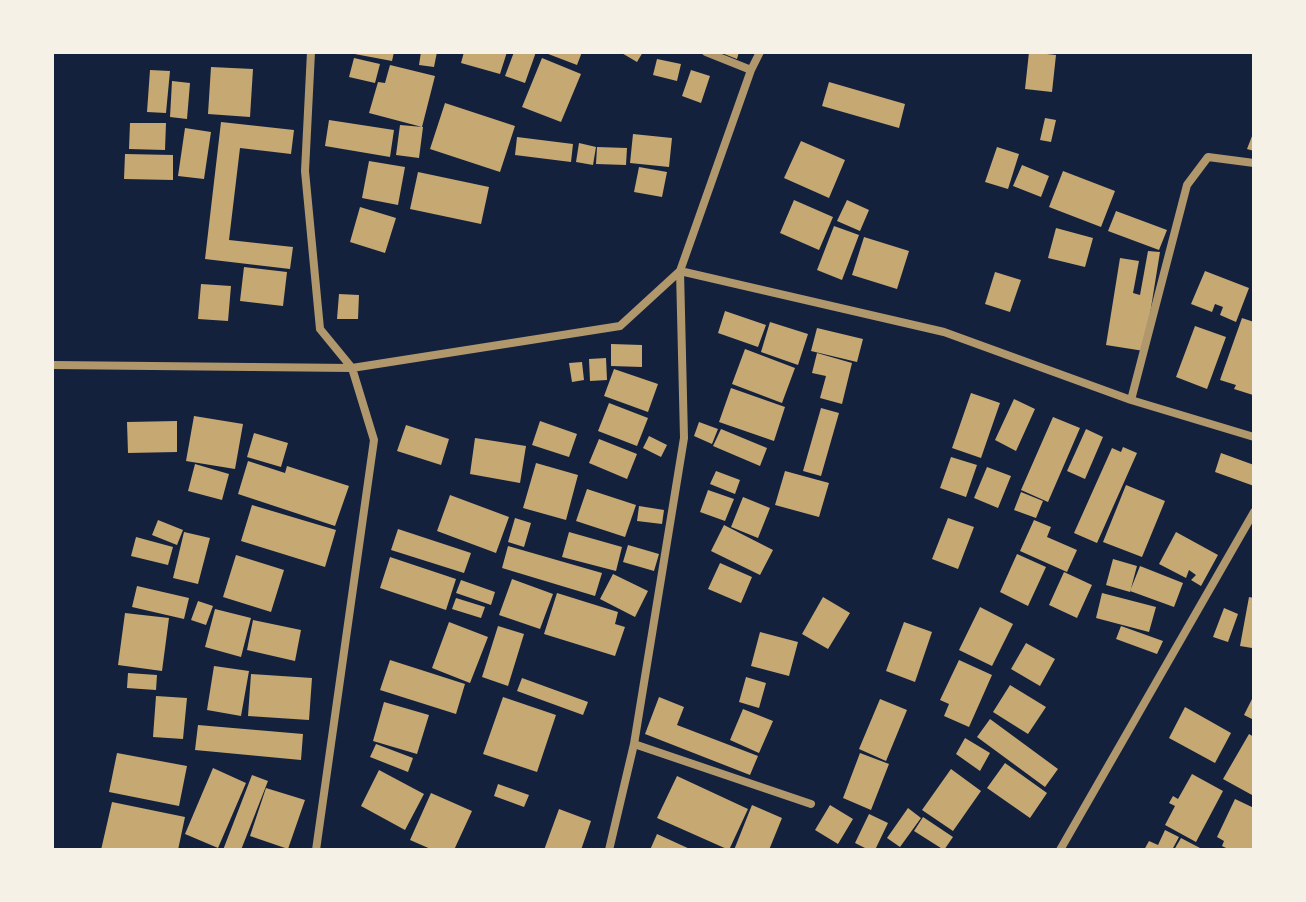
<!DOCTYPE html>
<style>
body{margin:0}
#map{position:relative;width:1306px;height:902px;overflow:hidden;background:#14213d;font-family:"Source Sans 3",sans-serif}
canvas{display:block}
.frame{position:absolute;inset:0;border:54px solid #f6f1e7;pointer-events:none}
</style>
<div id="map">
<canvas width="1306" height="902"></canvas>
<div class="frame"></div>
</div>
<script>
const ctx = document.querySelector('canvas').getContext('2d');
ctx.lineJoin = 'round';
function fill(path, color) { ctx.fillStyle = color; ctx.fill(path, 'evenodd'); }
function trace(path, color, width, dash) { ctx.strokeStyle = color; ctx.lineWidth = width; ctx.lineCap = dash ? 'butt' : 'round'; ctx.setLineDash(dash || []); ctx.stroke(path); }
fill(new Path2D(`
 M344,52H394L392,61Z
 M421,52H437L434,67L419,65Z
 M464,52H507L500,74L461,63Z
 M514,52H536L525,83L505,76Z
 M543,52H582L577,65Z
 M620,52H643L637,62Z
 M719,52H739L737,59Z
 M1029,52L1056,55L1052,92L1025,89Z
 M354,58L380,64L375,83L349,77Z
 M542,58L581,74L561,122L522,107Z
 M657,59L681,64L677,81L653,75Z
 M390,65L435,76L422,127L369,113L378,82L385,83Z
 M211,67L253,69L250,117L208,114Z
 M150,70L170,71L166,113L147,112Z
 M691,70L710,76L701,103L682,96Z
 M172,81L190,83L187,119L170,117Z
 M829,82L905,104L899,128L822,106Z
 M445,103L515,126L500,172L430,149Z
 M1045,118L1056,120L1051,142L1040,140Z
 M329,120L394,130L390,157L325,146Z
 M221,122L294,130L291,154L240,148L229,240L293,247L290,269L205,259Z
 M130,123H166L165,150L129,149Z
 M400,125L423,127L419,158L396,155Z
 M185,128L211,132L204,179L178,176Z
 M1254,131V151L1247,149Z
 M633,134L672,138L669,167L630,163Z
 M517,137L573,144L571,162L515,155Z
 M801,141L845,160L829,198L784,178Z
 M579,143L596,147L593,165L576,162Z
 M597,147L627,148L626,165L596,164Z
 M997,147L1019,154L1008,189L985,182Z
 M125,154L173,155V180L124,179Z
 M369,161L405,167L398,205L362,198Z
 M1022,165L1049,176L1041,197L1013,186Z
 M639,167L667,172L662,197L634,192Z
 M1063,171L1115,191L1101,227L1049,207Z
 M418,172L489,187L481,224L410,209Z
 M794,200L833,217L819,250L780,233Z
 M847,200L869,210L860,231L837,221Z
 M360,207L396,218L385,253L350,242Z
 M1116,211L1167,230L1159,250L1108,231Z
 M834,226L859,235L842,280L817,270Z
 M1056,228L1093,238L1085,267L1048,258Z
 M864,237L909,251L897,289L852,275Z
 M1148,251L1160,252L1144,351L1106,345L1120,258L1139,261L1133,293L1140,295Z
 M244,267L287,272L283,306L240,301Z
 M1205,271L1249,288L1236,322L1220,315L1223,307L1215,304L1212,312L1191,304Z
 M995,272L1021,280L1010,312L985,304Z
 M201,284L231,286L228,321L198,319Z
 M339,294L359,295L358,319H337Z
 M725,311L766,325L758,347L718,333Z
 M1242,318L1254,322L1253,395L1234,389L1236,385L1220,380Z
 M770,322L808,334L798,365L761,352Z
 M1195,326L1226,337L1207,389L1176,377Z
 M817,328L863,339L857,362L811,351Z
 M611,344L642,345V367L611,366Z
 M745,349L795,368L782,403L732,384Z
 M817,353L852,363L842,404L820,398L826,376L812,373Z
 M606,358L607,380L590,381L589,359Z
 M582,362L584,380L572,382L569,363Z
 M614,369L658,384L648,412L604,396Z
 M731,388L785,407L774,441L719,422Z
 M971,393L1000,403L981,458L952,448Z
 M1014,399L1035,409L1016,451L995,440Z
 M609,403L648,418L637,446L598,431Z
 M821,408L839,413L821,476L803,471Z
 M194,416L243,424L235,469L186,461Z
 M1053,417L1080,428L1048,502L1021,490Z
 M177,421V452L128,453L127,422Z
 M540,421L577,434L569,457L532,445Z
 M699,422L718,429L712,444L694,436Z
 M406,425L449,439L441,465L397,451Z
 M721,429L767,448L760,466L713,446Z
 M1086,429L1103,437L1085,479L1067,471Z
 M254,433L288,443L281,467L247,457Z
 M649,436L667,445L661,457L643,448Z
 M475,438L526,446L520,483L470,474Z
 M599,439L637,454L627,479L589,463Z
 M1123,447L1137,453L1097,543L1074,533L1112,448L1121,452Z
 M1221,453L1254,465V486L1215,472Z
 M951,457L977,465L966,497L940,488Z
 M248,461L285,473L287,466L349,486L335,526L238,494Z
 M536,463L578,475L566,520L523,508Z
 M195,464L229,474L222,500L188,491Z
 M987,467L1011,476L998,508L974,498Z
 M716,471L740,480L735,494L710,484Z
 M785,471L829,483L819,517L775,505Z
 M1126,485L1165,501L1142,557L1103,542Z
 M587,489L636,505L625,537L576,521Z
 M708,490L734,499L725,521L700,512Z
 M1021,492L1043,501L1036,518L1014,510Z
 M450,495L509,517L496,553L437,531Z
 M743,497L770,508L758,538L731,527Z
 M252,505L336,530L325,567L241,541Z
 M639,506L664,510L662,524L637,521Z
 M515,518L531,523L524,547L508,542Z
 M948,518L974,527L958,569L932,559Z
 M158,520L183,530L177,545L152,535Z
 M1034,520L1051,527L1047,537L1077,550L1067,572L1020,551Z
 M724,525L773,550L760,575L711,551Z
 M398,529L471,553L464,573L391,550Z
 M184,532L210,538L198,584L173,578Z
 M569,532L622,547L616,571L562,557Z
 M1176,532L1218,555L1201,586L1191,580L1196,575L1189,570L1186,578L1159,564Z
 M136,537L173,547L168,565L131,556Z
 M628,545L659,554L654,571L623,562Z
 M508,546L602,573L595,596L502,568Z
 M1017,554L1046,567L1028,606L1000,592Z
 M236,555L284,570L271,612L223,597Z
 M390,557L456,579L446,610L380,588Z
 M1113,559L1137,566L1130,592L1106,585Z
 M720,563L752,577L741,603L708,589Z
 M1140,566L1183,583L1174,607L1130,591Z
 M1064,572L1092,585L1077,618L1049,605Z
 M613,574L648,591L635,617L600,599Z
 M512,579L553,594L540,629L499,615Z
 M461,580L495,592L491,605L456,593Z
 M137,586L189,598L184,619L132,607Z
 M557,593L618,612L615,624L625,627L615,656L544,634Z
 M1102,593L1156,607L1149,632L1096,618Z
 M823,597L850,613L828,649L802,634Z
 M1249,597L1254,598L1252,648L1240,646Z
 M456,598L485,607L481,618L452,609Z
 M198,601L213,606L206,625L191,620Z
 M980,607L1013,624L992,666L959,650Z
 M1224,608L1238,614L1228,642L1213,637Z
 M215,609L251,618L241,657L205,647Z
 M125,613L169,618L162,671L118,665Z
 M253,620L301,630L295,661L247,650Z
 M449,622L488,637L470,683L432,668Z
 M904,622L932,632L915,682L886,671Z
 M498,626L524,634L508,686L482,677Z
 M1121,626L1163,641L1157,654L1116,639Z
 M760,632L798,642L789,676L751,666Z
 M1026,643L1055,659L1040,686L1011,669Z
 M390,660L465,684L456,714L380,690Z
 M959,660L992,675L969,727L944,716L949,704L940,700Z
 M214,666L249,671L241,716L207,710Z
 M128,673L157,675L156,690L127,688Z
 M251,674L312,678L309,720L248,716Z
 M746,677L766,683L759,708L739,702Z
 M522,678L588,702L583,715L517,691Z
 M1010,685L1046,707L1028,734L993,712Z
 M1254,695V720L1244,715Z
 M156,696L187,698L183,739L153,737Z
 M503,697L556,715L537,772L483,754Z
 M659,697L684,707L677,725L758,756L750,775L645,734Z
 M880,699L907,710L886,761L859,749Z
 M384,702L429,715L417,754L373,741Z
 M1185,707L1231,733L1215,763L1169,738Z
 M743,709L773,721L759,753L730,740Z
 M990,719L1058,769L1045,787L977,737Z
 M198,725L303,734L301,760L195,750Z
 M1249,734L1254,737L1252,795L1223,779Z
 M965,738L990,753L980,771L956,754Z
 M376,744L413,758L408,772L370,757Z
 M117,753L187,766L179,806L109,792Z
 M860,753L889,764L871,810L843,798Z
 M1005,763L1047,793L1030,818L987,788Z
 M213,768L246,783L218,848L185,834Z
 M951,769L981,791L953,831L922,810Z
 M379,770L424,794L405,830L361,806Z
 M1192,774L1223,791L1196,842L1165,825L1175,806L1169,803L1173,796L1178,799Z
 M252,775L268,781L241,850H223Z
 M677,776L748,809L729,850L657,818Z
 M498,784L529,795L524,807L494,796Z
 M266,788L305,800L288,849L250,836Z
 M431,793L472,811L454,850H433L410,840Z
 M1235,799L1254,808V850H1230L1222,846L1224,841L1217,837Z
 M112,802L185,817L178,850H101Z
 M752,805L782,818L769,850H734Z
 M830,805L853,819L838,844L815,830Z
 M908,808L921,818L900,847L887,838Z
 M559,809L591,821L581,850H544Z
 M869,814L888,823L875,850H869L855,843Z
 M923,817L953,837L944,850L914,831Z
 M1165,830L1179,837L1172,850H1144L1149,841L1158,845Z
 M657,834L692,850H650Z
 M1181,838L1200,848L1198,850H1174Z`), '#c6a872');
trace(new Path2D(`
 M311,52L305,171L320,329L352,368L374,440L316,850
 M706,52L751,70
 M52,365L352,368L620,326L680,271L751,70L760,52
 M1131,400L1187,185L1208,157L1254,163
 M634,744L811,804
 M609,850L634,744L684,438L680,271L944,332L1131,400L1254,437
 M1060,850L1254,512`), '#b1986c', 8);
</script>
